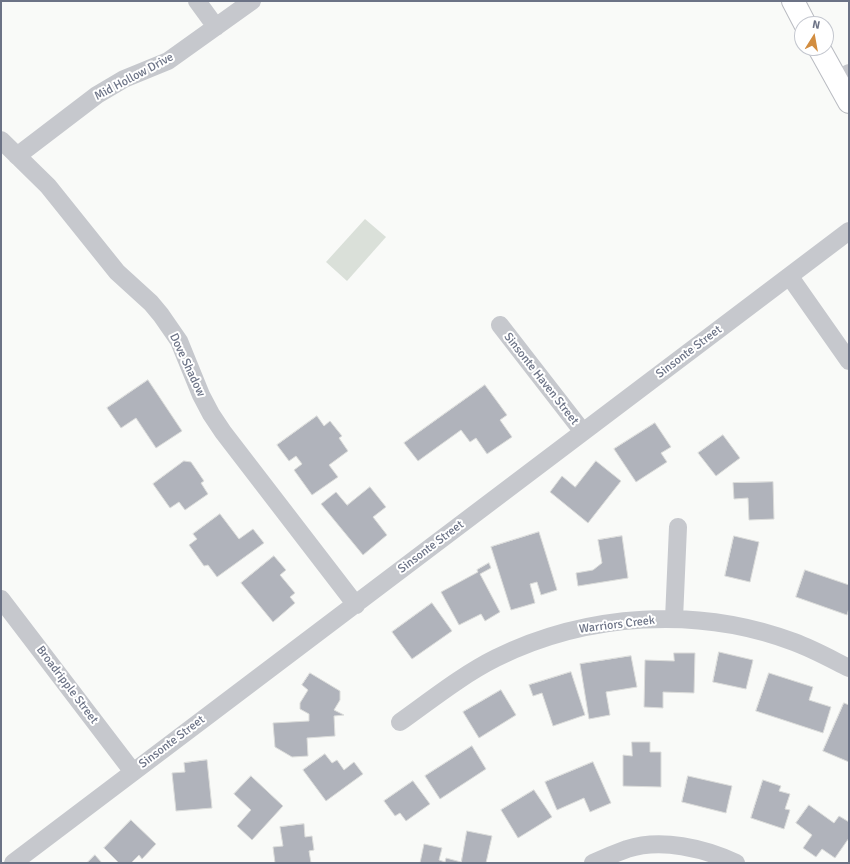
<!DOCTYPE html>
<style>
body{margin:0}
#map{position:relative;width:850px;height:864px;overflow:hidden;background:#f9faf8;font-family:Signika,sans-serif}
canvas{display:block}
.frame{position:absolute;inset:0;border:2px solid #6c7386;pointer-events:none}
.north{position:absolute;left:794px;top:16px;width:40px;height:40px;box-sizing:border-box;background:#fff;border:1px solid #c4c7cf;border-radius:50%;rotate:11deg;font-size:11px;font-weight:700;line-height:16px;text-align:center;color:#6c7386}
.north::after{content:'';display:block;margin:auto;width:14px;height:18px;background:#d28d40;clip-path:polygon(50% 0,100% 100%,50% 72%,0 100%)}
</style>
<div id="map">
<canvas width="850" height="864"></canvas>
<div class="frame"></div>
<div class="north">N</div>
</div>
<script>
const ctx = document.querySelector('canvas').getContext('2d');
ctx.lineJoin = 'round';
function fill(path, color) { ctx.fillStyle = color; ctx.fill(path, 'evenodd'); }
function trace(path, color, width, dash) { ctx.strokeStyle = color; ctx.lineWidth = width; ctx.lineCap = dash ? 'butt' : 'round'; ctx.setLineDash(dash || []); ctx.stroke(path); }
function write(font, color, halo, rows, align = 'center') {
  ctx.font = font + ' Signika,sans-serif'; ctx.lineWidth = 4; ctx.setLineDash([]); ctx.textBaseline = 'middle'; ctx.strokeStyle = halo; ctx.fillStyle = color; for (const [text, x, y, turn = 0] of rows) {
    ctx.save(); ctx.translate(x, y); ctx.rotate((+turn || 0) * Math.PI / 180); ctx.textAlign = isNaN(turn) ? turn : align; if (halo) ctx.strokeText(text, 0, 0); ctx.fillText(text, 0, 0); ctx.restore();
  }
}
fill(new Path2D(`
 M365,219L386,237L347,281L326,262Z`), '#dae0d9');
const building = new Path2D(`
 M148,380L182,431L156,448L136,418L121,428L107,408Z
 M485,385L507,415L500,420L512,437L487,454L476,438L470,442L461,430L418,461L404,443Z
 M317,416L324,426L330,421L342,436L339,438L348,451L329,465L338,477L312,495L294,470L302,464L296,456L289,461L277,445Z
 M655,423L671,447L661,453L667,462L636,482L614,449Z
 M723,435L740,458L716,476L698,453Z
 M184,461L191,462L204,481L201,483L208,494L185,510L179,502L170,508L153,484Z
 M596,461L621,481L588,523L550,492L562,476L575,487Z
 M773,482L774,519L749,520L748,498L734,499L733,483Z
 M370,487L386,507L373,517L387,535L363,555L321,504L336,492L347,505Z
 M220,514L239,539L253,529L264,543L217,577L208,565L204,566L189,545L197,539L193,534Z
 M539,532L557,590L541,595L537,582L530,584L535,603L511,610L491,547Z
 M622,536L628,578L578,586L576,573L593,570L602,563L598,540Z
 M734,536L759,542L750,582L725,576Z
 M274,556L286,570L280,575L295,593L290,597L295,603L273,622L241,583Z
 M489,563L491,568L480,574L500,612L485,621L481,614L459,625L441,592L478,572L477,570Z
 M805,570L849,585V608L847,615L796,597Z
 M432,603L452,631L412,659L392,632Z
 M719,652L753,660L746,689L713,682Z
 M674,653H695L694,693L663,692V708L644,707L645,660L674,661Z
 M631,656L637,687L606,692L610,715L589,719L580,664Z
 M571,672L585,715L553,726L542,693L533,696L529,685Z
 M310,673L340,691V700L334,710L344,715L334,716L335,736L307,738L308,756L292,757L275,747L273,723L309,721V714L300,709V703L308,690L302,685Z
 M769,673L813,687L809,700L831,707L823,733L756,711Z
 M501,690L516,715L479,738L463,712Z
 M844,703L849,705V762L823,751Z
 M632,742H650V752H661V787L623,786V755L632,756Z
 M472,746L486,769L440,799L425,776Z
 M325,754L332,763L337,760L344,770L354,762L363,774L326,801L303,770Z
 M207,760L212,808L176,811L172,773L185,772L184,763Z
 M593,762L611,803L590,812L584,798L557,810L545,782Z
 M251,776L283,806L252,840L237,826L251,810L234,794Z
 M688,776L732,786L726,813L682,802Z
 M763,780L781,786L779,791L790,794L785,809L790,810L784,829L751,818Z
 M413,781L430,804L406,821L400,813L395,816L384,801Z
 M534,790L552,817L518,838L501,810Z
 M809,805L834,823L839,816L849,822V838L835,858L822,849L816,857L803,848L812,835L796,823Z
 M131,820L156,844L142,859L139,855L131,863H119L104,848Z
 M304,824L305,837L312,836L314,850L309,851L311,863H275L273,847L283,846L280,827Z
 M467,831L492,836L486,863H420L424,844L442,848L439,860L445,862L446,858L461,862Z
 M95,855L102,863H87Z`);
fill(building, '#b0b3bb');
trace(building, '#dbdcda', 1);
const secondary = new Path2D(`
 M793,1L805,24
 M819,48L849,102`);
trace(secondary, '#b9bbc1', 24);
trace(new Path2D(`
 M197,1L216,27
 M837,81L849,73
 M1,140L48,186L117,272L151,303L161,315L179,341L201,395L211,414L223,432L356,605
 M17,156L97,95L124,79L168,61L252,1
 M790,277L849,361
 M500,325L583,432
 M1,599L133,772
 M674,619L678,527
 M400,722C431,700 462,675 496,658C587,613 698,606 794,642C813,649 831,659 849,668
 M13,863L849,231
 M593,863C604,858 616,853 627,849C661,838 704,848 736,863`), '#c6c8cd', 18);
trace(secondary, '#fff', 22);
write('12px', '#6c7386', '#fff', [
 ["Mid Hollow Drive",134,77,-28],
 ["Sinsonte Street",689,352,-37],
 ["Dove Shadow",187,365,65],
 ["Sinsonte Haven Street",541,379,52],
 ["Sinsonte Street",431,547,-37],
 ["Warriors Creek",617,625,-7],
 ["Broadripple Street",67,685,53],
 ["Sinsonte Street",172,742,-37]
]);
</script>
